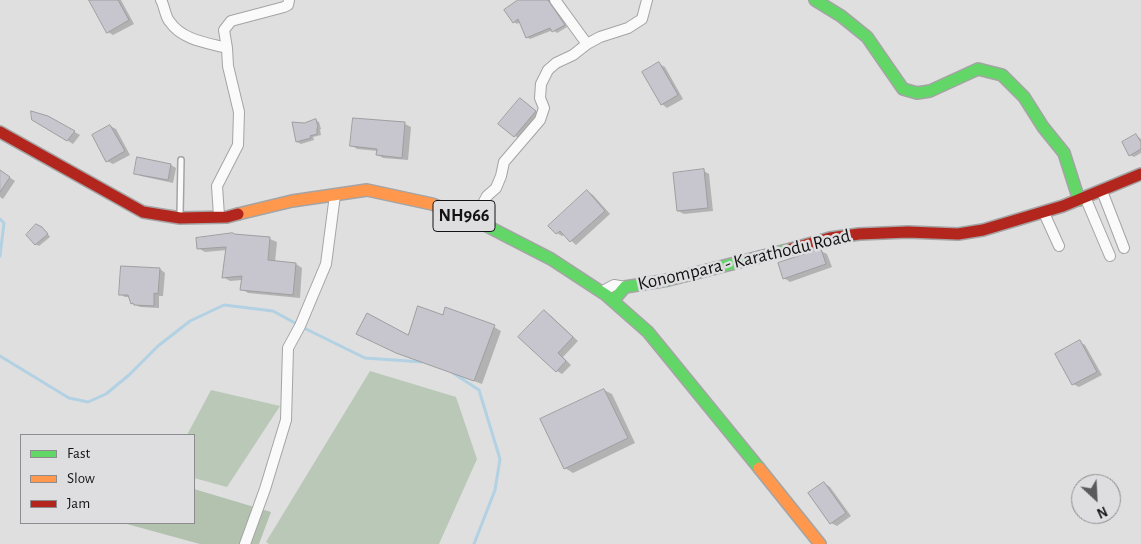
<!DOCTYPE html>
<style>
body{margin:0}
#map{position:relative;width:1141px;height:544px;overflow:hidden;background:#dfdfe0;font-family:"Alegreya Sans",sans-serif}
canvas{display:block}
.legend{position:absolute;left:20px;top:434px;width:175px;height:90px;box-sizing:border-box;background:#dedee1;border:1px solid #8d8d8f;margin:0;padding:6px 9px;list-style:none;font-size:15px;color:#131314}
.legend li{display:flex;align-items:center;gap:10px;height:25px}
.legend b{width:25px;border:1px solid #8d8d8f}
.north{position:absolute;left:1071px;top:474px;width:50px;height:50px;box-sizing:border-box;background:#dedee1;border:1px solid #8d8d8f;border-radius:50%;rotate:155deg;font-size:14px;font-weight:700;line-height:20px;text-align:center;color:#131314}
.north::after{content:'';display:block;margin:auto;width:18px;height:22px;background:#5a5a5b;clip-path:polygon(50% 0,100% 100%,50% 72%,0 100%)}
</style>
<div id="map">
<canvas width="1141" height="544"></canvas>
<ul class="legend">
<li><b style="height:6px;background:#63d668"></b>Fast</li>
<li><b style="height:6px;background:#ff974d"></b>Slow</li>
<li><b style="height:6px;background:#b3261e"></b>Jam</li>
</ul>
<div class="north">N</div>
</div>
<script>
const ctx = document.querySelector('canvas').getContext('2d');
ctx.lineJoin = 'round';
function fill(path, color) { ctx.fillStyle = color; ctx.fill(path, 'evenodd'); }
function trace(path, color, width, dash) { ctx.strokeStyle = color; ctx.lineWidth = width; ctx.lineCap = dash ? 'butt' : 'round'; ctx.setLineDash(dash || []); ctx.stroke(path); }
function write(font, color, halo, rows, align = 'center') {
  ctx.font = font + ' "Alegreya Sans",sans-serif'; ctx.lineWidth = 5; ctx.setLineDash([]); ctx.textBaseline = 'middle'; ctx.strokeStyle = halo; ctx.fillStyle = color; for (const [text, x, y, turn = 0] of rows) {
    ctx.save(); ctx.translate(x, y); ctx.rotate((+turn || 0) * Math.PI / 180); ctx.textAlign = isNaN(turn) ? turn : align; if (halo) ctx.strokeText(text, 0, 0); ctx.fillText(text, 0, 0); ctx.restore();
  }
}
fill(new Path2D(`
 M370,371L456,397L477,459L439,544H269L266,542Z
 M211,390L280,406L227,487L194,478V435H187Z`), '#b9c8b7');
fill(new Path2D(`
 M194,489L271,512L259,544H200L123,523H194Z`), '#b2c2af');
fill(new Path2D(`
 M92,0H121L134,24L113,35L108,32Z
 M525,0H551L553,7L567,27L557,33L553,30L530,39L527,37L520,22L517,24L514,22Z
 M659,64L665,67L683,99L667,108L662,104Z
 M520,99L541,115L520,139L515,136Z
 M48,117L80,135L73,144L33,119Z
 M354,119L405,124L411,127L408,160L383,158L378,155V151L357,149L351,145Z
 M315,120L319,122L321,129L320,130L321,135L313,137L314,140L301,144L297,142L294,123L304,124Z
 M110,126L116,129L130,155L113,164L107,161Z
 M1136,135L1141,139V153L1134,157L1130,155Z
 M171,165L176,168L173,183L141,176L135,173Z
 M0,171L15,181L3,199L0,197Z
 M704,171L709,174L713,211L684,214L678,211Z
 M587,191L593,195L610,214L576,245L565,235L562,236L557,233Z
 M37,225L46,231L50,237L39,246L35,244Z
 M236,236L270,239L277,242L275,262L296,264L302,268L300,298L248,293L242,289V280L230,281L223,277L227,250L205,252L198,248Z
 M821,251L827,254L832,267L790,282L784,278Z
 M160,269L165,273L163,296H159V308L140,307L132,303L130,297H125L120,294Z
 M544,311L550,315L578,341L563,357L571,365L562,374L557,371Z
 M443,316L494,327L501,331L482,384L405,356L365,337H408Z
 M1080,342L1085,345L1102,375L1079,387L1073,384Z
 M604,390L612,394L635,443L573,473L565,468Z
 M824,483L830,487L851,516L837,526L831,523Z`), '#0003');
trace(new Path2D(`
 M0,219L4,223L0,256
 M0,356L69,398L88,402L106,394L129,375L158,346L190,321L224,305L273,311L306,329L365,358L422,362
 M453,373L479,390L500,459L495,490L474,544`), '#b2d1e3', 3);
const building = new Path2D(`
 M89,0H118L129,20L107,33Z
 M518,0H548L565,25L552,32L550,28L526,38L518,19L513,23L504,10Z
 M659,62L678,95L661,105L642,72Z
 M520,98L536,111L514,137L498,124Z
 M31,111L48,116L75,131L67,141L32,120Z
 M353,118L405,122L402,158L376,155L377,149L350,146Z
 M316,119L318,127L317,128V134L310,136L311,138L296,142L292,122L304,123Z
 M110,125L125,151L106,162L92,135Z
 M1136,134L1141,142V149L1129,156L1122,142Z
 M137,157L171,164L168,180L134,174Z
 M704,169L708,208L677,211L673,173Z
 M0,170L10,177L0,192Z
 M587,190L605,211L570,242L560,231L556,234L548,226Z
 M36,224L42,227L48,234L35,245L26,235Z
 M233,233L234,234L270,237L268,260L296,263L293,295L240,290L242,276L222,278L226,247L197,249L196,238Z
 M821,249L826,264L783,279L778,263Z
 M121,266L160,268L158,294L154,293V306L134,305L133,303L131,304L128,295H119Z
 M418,306L443,315L445,307L495,325L474,381L396,353L356,334L367,313L408,335Z
 M544,310L573,337L558,353L566,361L556,372L518,337Z
 M1080,340L1097,372L1072,385L1055,354Z
 M604,389L628,438L564,469L540,419Z
 M824,482L846,513L830,524L808,493Z`);
fill(building, '#c7c6ce');
trace(building, '#9e9e9f', 1);
const lane = new Path2D(`
 M180,215L181,160`);
const street = new Path2D(`
 M161,0C165,7 165,17 170,22C182,40 208,43 227,48
 M555,0L587,44
 M1102,191L1124,248
 M1085,197L1110,256
 M1044,213L1059,246
 M219,216L217,186L238,145L239,112L228,66L227,48L224,30L231,21L284,7L288,5L289,0
 M474,220L487,196L496,188L501,176L504,162L540,120L544,108L540,98L541,84L548,70L556,63L573,55L587,44L600,37L628,28L642,19L647,0
 M601,292L614,285L625,287
 M245,544L265,489L286,420L288,348L300,326L326,264L335,195`);
const fast = new Path2D(`
 M815,0L841,16L867,37L903,89L917,93L930,91L978,69L1002,75L1024,97L1043,127L1064,153L1079,200
 M445,209L483,224L551,259L606,295L648,332L759,468
 M613,301L625,287L668,280L791,249`);
const slow = new Path2D(`
 M238,214L292,201L367,190L432,204L445,209
 M759,468L820,544`);
const jam = new Path2D(`
 M0,132L143,212L180,218L227,217L238,214
 M791,249L830,238L859,234L908,232L958,234L983,230L1063,206L1141,174`);
trace(lane, '#a4a4a5', 8);
trace(street, '#a4a4a5', 12);
trace(fast, '#a4a4a5', 14);
trace(slow, '#a4a4a5', 14);
trace(jam, '#a4a4a5', 14);
trace(lane, '#fafafa', 5);
trace(street, '#fafafa', 10);
trace(fast, '#63d668', 11);
trace(slow, '#ff974d', 11);
trace(jam, '#b3261e', 11);
for (const [x, y, w] of [
 [464,216,62]
]) { const box = new Path2D(); box.roundRect(x - w / 2, y - 15.5, w, 31, 4); ctx.fillStyle = '#dedee1'; ctx.fill(box); trace(box, '#131314', 1); }
write('bold 18px', '#131314', null, [
 ["NH966",464,216]
]);
write('19px', '#131314', '#dedee1', [
 ["Konompara - Karathodu Road",744,260,-13]
]);
</script>
